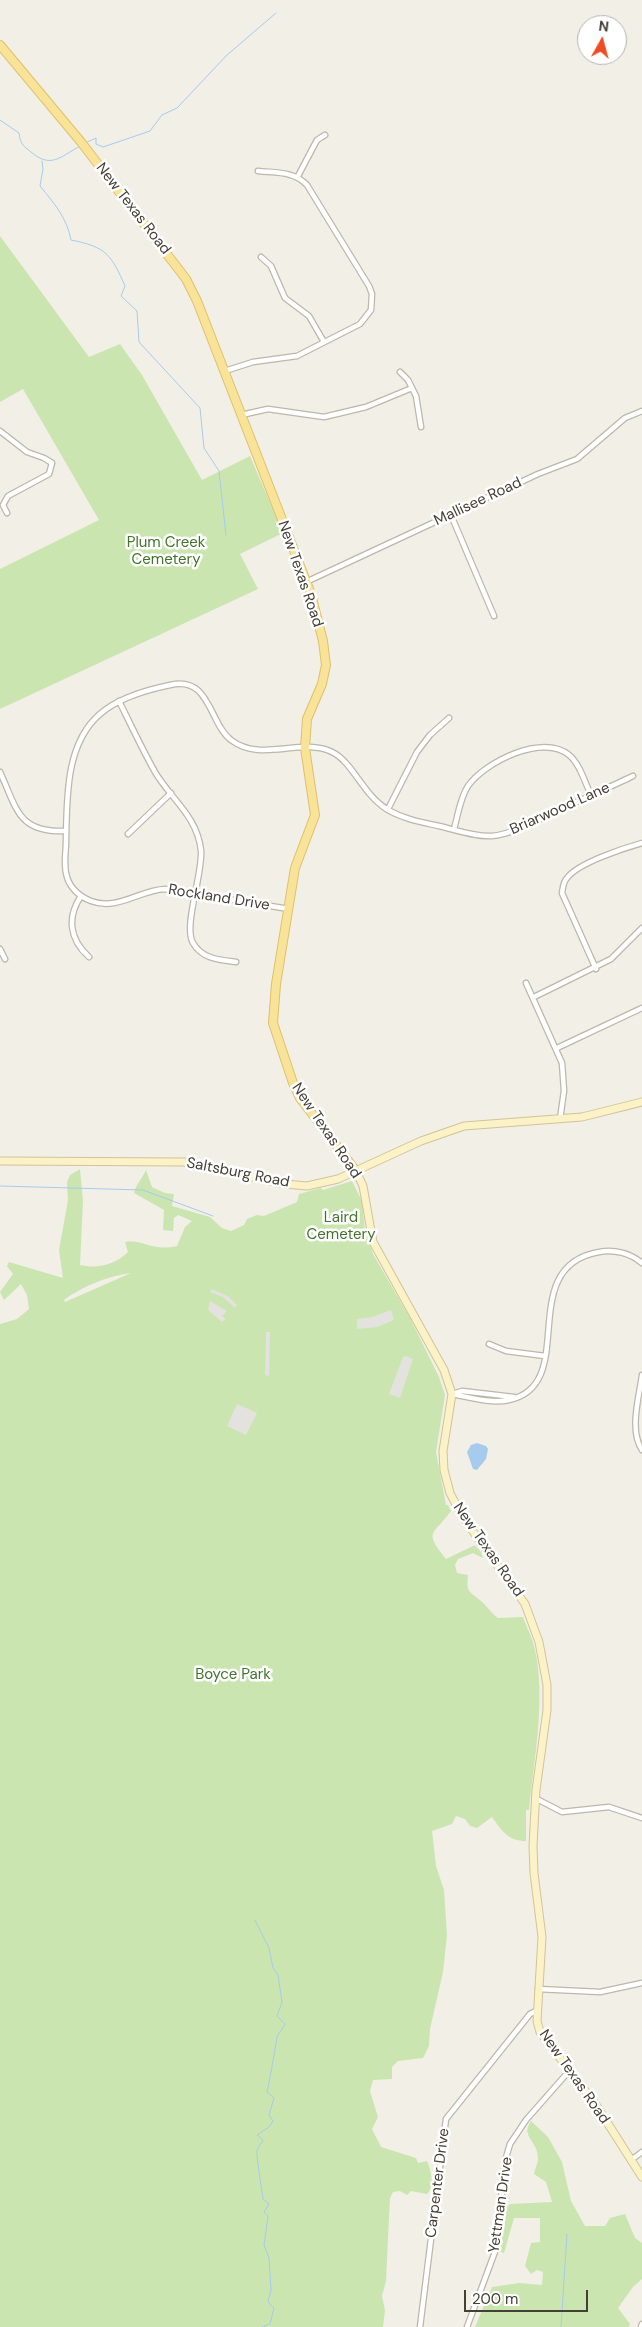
<!DOCTYPE html>
<style>
body{margin:0}
#map{position:relative;width:642px;height:2327px;overflow:hidden;background:#f2efe7;font-family:"DM Sans",sans-serif}
canvas{display:block}
.north{position:absolute;left:577px;top:15px;width:50px;height:50px;box-sizing:border-box;background:#fff;border:1px solid #b5b3af;border-radius:50%;rotate:7deg;font-size:14px;font-weight:700;line-height:20px;text-align:center;color:#454036}
.north::after{content:'';display:block;margin:auto;width:18px;height:22px;background:#ee4c22;clip-path:polygon(50% 0,100% 100%,50% 72%,0 100%)}
.scale{position:absolute;left:464px;top:2290px;width:124px;height:22px;box-sizing:border-box;border:2px solid #454036;border-top:0;padding-left:6px;font-size:15px;line-height:18px;white-space:nowrap;color:#454036;-webkit-text-stroke:4px #fff;paint-order:stroke}
</style>
<div id="map">
<canvas width="642" height="2327"></canvas>
<div class="north">N</div>
<div class="scale">200 m</div>
</div>
<script>
const ctx = document.querySelector('canvas').getContext('2d');
ctx.lineJoin = 'round';
function fill(path, color) { ctx.fillStyle = color; ctx.fill(path, 'evenodd'); }
function trace(path, color, width, dash) { ctx.strokeStyle = color; ctx.lineWidth = width; ctx.lineCap = dash ? 'butt' : 'round'; ctx.setLineDash(dash || []); ctx.stroke(path); }
function write(font, color, halo, rows, align = 'center') {
  ctx.font = font + ' "DM Sans",sans-serif'; ctx.lineWidth = 5; ctx.setLineDash([]); ctx.textBaseline = 'middle'; ctx.strokeStyle = halo; ctx.fillStyle = color; for (const [text, x, y, turn = 0] of rows) {
    ctx.save(); ctx.translate(x, y); ctx.rotate((+turn || 0) * Math.PI / 180); ctx.textAlign = isNaN(turn) ? turn : align; if (halo) ctx.strokeText(text, 0, 0); ctx.fillText(text, 0, 0); ctx.restore();
  }
}
fill(new Path2D(`
 M0,236L89,357L120,344L142,375L202,480L250,456L283,533L240,554L258,589L0,709V569L99,520L23,389L0,402Z
 M80,1169L83,1201L80,1265C98,1269 114,1265 128,1252L125,1242C145,1239 151,1252 177,1246L185,1227L192,1221L178,1215L174,1218L173,1231L163,1230L164,1210L134,1193C136,1184 142,1179 146,1170L152,1187L165,1193L174,1194L172,1206L210,1217L222,1228L231,1231L244,1225L247,1219L257,1215L264,1216L297,1202L299,1194L321,1188L323,1190L352,1181L362,1201L365,1230L373,1254L411,1320L439,1377L445,1395L436,1452L446,1505H448L451,1511C433,1536 423,1530 446,1559L475,1545L481,1552L483,1558L473,1553L458,1559L455,1565L457,1573L468,1575C466,1592 469,1591 481,1601C487,1606 491,1613 498,1618L523,1617C527,1628 533,1639 535,1650C546,1699 534,1760 529,1810H526V1841C508,1841 502,1831 492,1817L477,1828L470,1826L465,1819L456,1816L452,1824L432,1831L436,1866L444,1890L447,1935L443,1972L430,2029L429,2046L423,2058L398,2061L392,2067V2079L373,2080L370,2091L378,2117L372,2129L381,2147L416,2158L418,2163L427,2161C431,2170 435,2186 427,2194L411,2191L407,2195L400,2191L393,2192L390,2198L386,2281L382,2296L385,2310L383,2327H0V1324L17,1319L29,1309L27,1295L21,1284L4,1300L0,1292L13,1274L7,1266L9,1262L63,1278L59,1250L68,1200L67,1182L70,1175ZM131,1273L65,1302L64,1301L65,1299C84,1286 108,1276 131,1273Z
 M531,2121L548,2137L562,2162L571,2201L585,2226H605L610,2218L625,2214L635,2238L642,2243V2279L633,2287L618,2308L630,2324L629,2327H475L492,2287L519,2283L542,2285L543,2272L537,2270L531,2274L525,2266L531,2243L540,2242V2218H514L504,2253L500,2252L507,2207L510,2204L552,2202L546,2182L534,2174C535,2169 538,2163 538,2158C538,2141 520,2137 531,2121Z`), '#cbe5b1');
fill(new Path2D(`
 M212,1289L229,1297L237,1305L235,1308L223,1297L210,1292Z
 M210,1301L227,1311L222,1316L226,1319L222,1322L208,1310Z
 M391,1310L394,1320L377,1327L357,1329V1319L372,1317Z
 M266,1332H270L269,1376L265,1375Z
 M406,1356L413,1359L400,1398L389,1394L403,1357Z
 M237,1404L257,1413L246,1435L227,1426Z`), '#e3e2de');
fill(new Path2D(`
 M477,1443L486,1446L488,1449L486,1459L477,1470L473,1469L467,1452L471,1445Z`), '#a6cbec');
trace(new Path2D(`
 M0,120L19,133C20,143 23,146 31,152C51,169 60,157 80,146
 M85,143L96,138V144L103,147L150,131L162,115L177,108L227,55L276,13
 M42,161L43,169L40,186C54,203 67,218 71,240C106,247 111,254 125,286L121,296L137,311L139,342L200,408L204,448L219,471L226,535
 M0,1186L143,1190L213,1216
 M255,1920L269,1948L273,1968L278,1975L282,2002L277,2016L285,2024C283,2029 278,2033 277,2037C274,2055 271,2074 267,2092L274,2098L269,2115L273,2121L269,2127L257,2135L263,2140C261,2144 258,2147 257,2151C256,2155 262,2191 263,2199L269,2204L264,2212L268,2216L264,2245L269,2258L271,2290L268,2302L274,2308L270,2324L261,2327
 M561,2327L567,2234`), '#a6cbec', 1);
const minor = new Path2D(`
 M298,176L317,140L325,135
 M261,257L271,266L285,298L309,316L324,342
 M225,371L253,362L297,356L360,324L371,310L372,294L369,286L307,185C294,171 276,173 258,171
 M400,372L408,380L416,396L421,427
 M241,415L268,409L324,417L366,407L412,388
 M0,431L27,452L44,458L52,463L49,474L8,496L3,505L7,513
 M451,515L494,616
 M306,582L538,474L577,459L625,418L642,411
 M119,701C131,725 142,749 155,772C171,799 197,816 201,850C203,874 183,926 193,943C202,959 220,960 236,962
 M0,772C17,809 18,833 66,831
 M388,809L417,752L430,735L449,718
 M454,829C458,815 460,798 468,786C485,762 543,733 569,755C580,764 585,783 591,795
 M128,834L171,793
 M81,896C67,917 69,939 89,957
 M289,909L165,889C140,890 117,911 91,901C80,897 70,888 67,877C63,865 66,854 66,841C67,799 65,744 100,714C118,698 146,690 170,685C210,675 209,723 231,740C261,763 301,737 332,752C353,762 362,794 388,810C404,819 421,822 439,826C456,830 475,837 492,836C513,834 532,822 551,814C578,801 606,789 633,776
 M0,949L5,959
 M596,969L562,893C563,888 563,882 567,878C578,863 624,848 642,843
 M526,983L562,1063L564,1091L560,1119
 M534,997L611,959L642,928
 M557,1048L642,1008
 M489,1344L506,1351L545,1356
 M642,1375C639,1398 629,1430 642,1450
 M452,1394C468,1397 492,1404 509,1400C581,1385 513,1267 599,1252C614,1249 630,1253 642,1263
 M453,1394L462,1391L514,1397
 M535,1798L562,1812L609,1807L642,1818
 M538,1989L600,1992L642,1983
 M631,2160L642,2152
 M420,2327L446,2119L530,2014L536,2011
 M467,2327L496,2249L505,2161L510,2144L526,2120L570,2070
 M641,2327L642,2324`);
const secondary = new Path2D(`
 M0,1161L184,1162L285,1184L307,1186L338,1179L421,1141L464,1126L582,1117L642,1102
 M356,1171L363,1186L373,1242L444,1370L452,1394L443,1451L444,1470L450,1493L462,1516L525,1604L539,1642L547,1685V1710L536,1790L533,1846L534,1873L542,1937L537,2021L540,2032L596,2105L642,2177`);
const primary = new Path2D(`
 M0,45L81,142L186,279L197,301L311,594L323,641L326,665L322,684L307,719L305,748L315,815L295,868L276,984L273,1023L293,1083L300,1098L356,1171`);
trace(minor, '#bdb7aa', 7);
trace(secondary, '#d0c498', 9);
trace(primary, '#ddc16a', 10);
trace(minor, '#fff', 4.5);
trace(secondary, '#fbf2c7', 7);
trace(primary, '#f9e399', 8);
write('15px', '#454036', '#fff', [
 ["New Texas Road",133,209,52],
 ["Mallisee Road",478,502,-25],
 ["New Texas Road",300,574,71],
 ["Briarwood Lane",560,809,-24],
 ["Rockland Drive",219,898,9],
 ["New Texas Road",326,1131,56],
 ["Saltsburg Road",238,1173,11],
 ["New Texas Road",488,1550,55],
 ["New Texas Road",574,2077,55],
 ["Carpenter Drive",438,2183,-83],
 ["Yettman Drive",501,2205,-82]
]);
write('15px', '#43732c', '#fff', [
 ["Plum Creek",166,543],
 ["Cemetery",166,560],
 ["Laird",341,1218],
 ["Cemetery",341,1235],
 ["Boyce Park",233,1675]
]);
</script>
